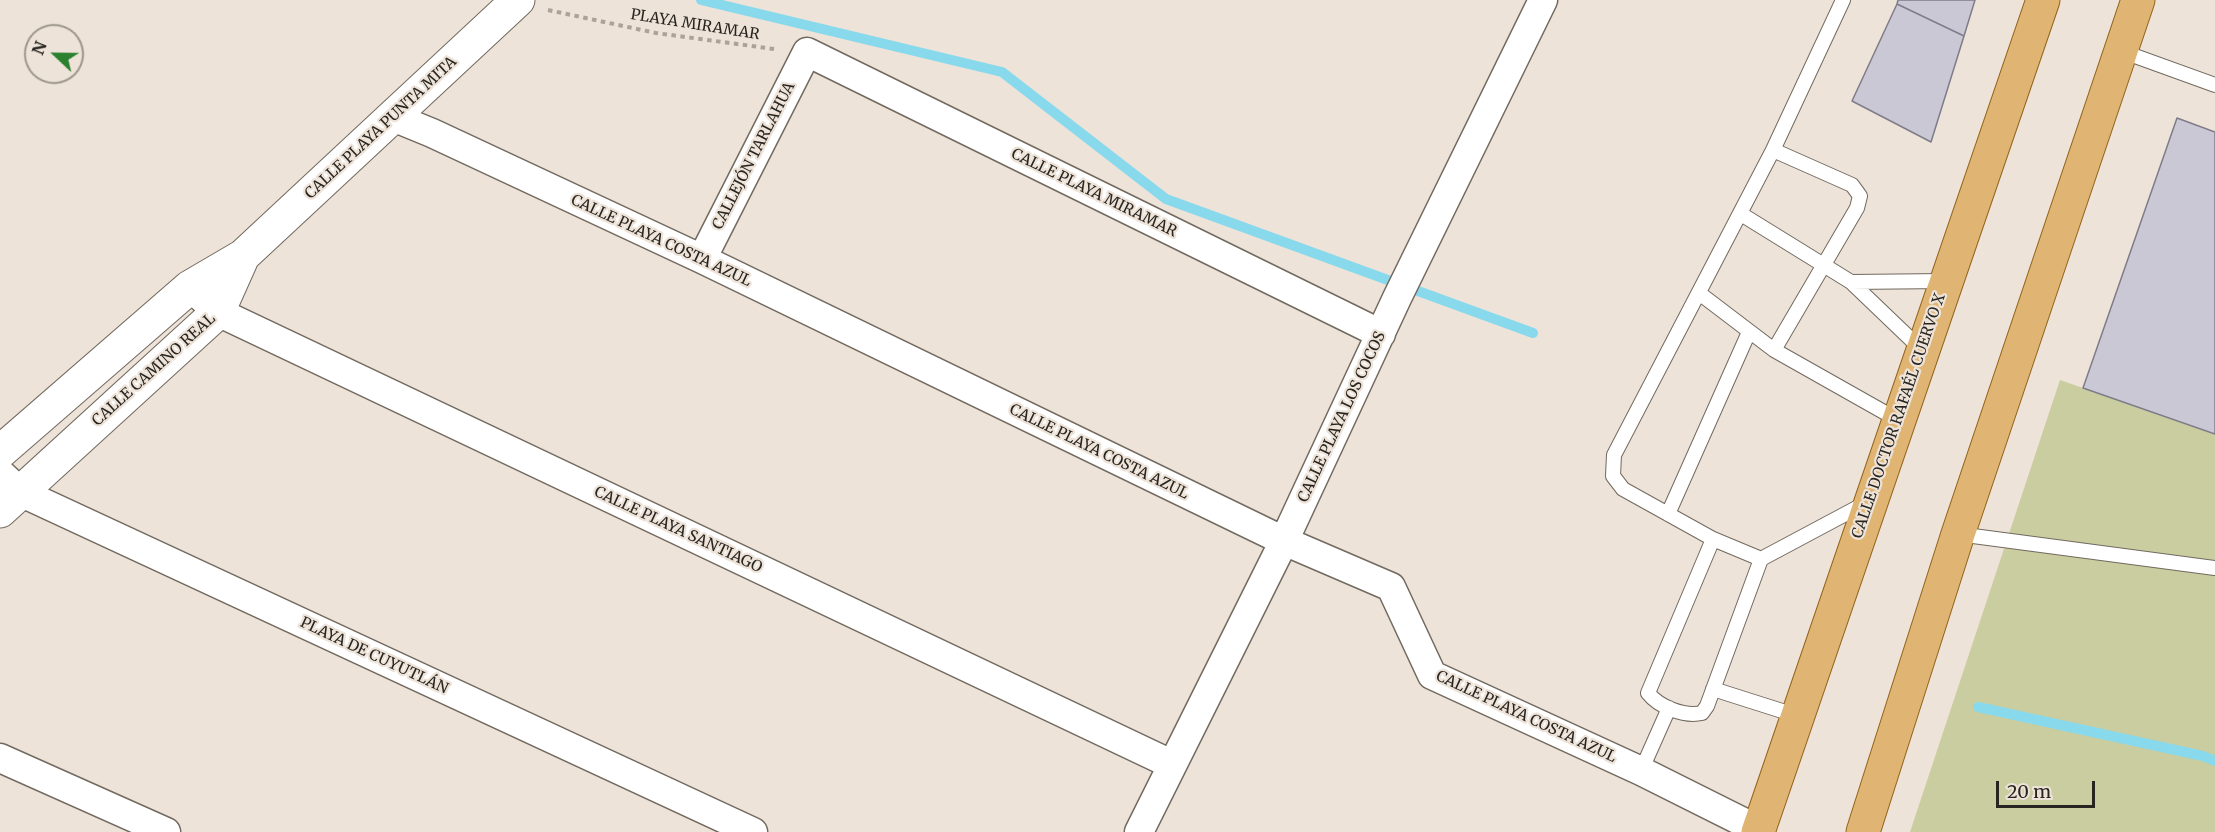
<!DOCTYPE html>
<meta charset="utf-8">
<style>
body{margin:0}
#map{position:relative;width:2215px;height:832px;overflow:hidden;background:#ede3d8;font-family:Merriweather,serif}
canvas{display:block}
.north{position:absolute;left:24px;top:24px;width:60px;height:60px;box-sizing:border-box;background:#ede3d8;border:2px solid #9e978e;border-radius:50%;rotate:292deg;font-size:16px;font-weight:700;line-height:24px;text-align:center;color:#282520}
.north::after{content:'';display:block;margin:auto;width:21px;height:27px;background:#2b812f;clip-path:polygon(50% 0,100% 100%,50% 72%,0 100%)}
.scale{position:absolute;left:1996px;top:781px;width:99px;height:27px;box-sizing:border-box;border:3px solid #282520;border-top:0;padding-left:8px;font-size:18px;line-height:21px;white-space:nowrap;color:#282520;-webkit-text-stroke:4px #ede3d8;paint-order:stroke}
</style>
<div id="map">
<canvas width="2215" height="832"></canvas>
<div class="north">N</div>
<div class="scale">20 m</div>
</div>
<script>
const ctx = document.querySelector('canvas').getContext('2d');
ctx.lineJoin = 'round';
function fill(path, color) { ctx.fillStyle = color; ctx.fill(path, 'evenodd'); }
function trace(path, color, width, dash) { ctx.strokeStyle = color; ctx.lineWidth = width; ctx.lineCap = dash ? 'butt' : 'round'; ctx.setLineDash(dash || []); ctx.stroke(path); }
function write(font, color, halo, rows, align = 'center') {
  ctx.font = font + ' Merriweather,serif'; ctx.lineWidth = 4.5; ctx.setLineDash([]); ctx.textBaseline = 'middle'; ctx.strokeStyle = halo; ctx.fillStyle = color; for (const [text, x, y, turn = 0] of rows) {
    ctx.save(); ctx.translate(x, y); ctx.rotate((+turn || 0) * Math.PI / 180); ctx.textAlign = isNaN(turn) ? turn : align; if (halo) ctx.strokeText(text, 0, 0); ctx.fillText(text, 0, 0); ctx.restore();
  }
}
fill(new Path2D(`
 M2060,380L2215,434V832H1910Z`), '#c9cd9f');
trace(new Path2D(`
 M701,0L1002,72L1166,199L1533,333
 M1978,707L2203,756L2215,761`), '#89d9ed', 10);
const building = new Path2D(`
 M1898,0H1975L1964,36L1897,4Z
 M1897,4L1964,36L1931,142L1852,101Z
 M2177,118L2215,132V434L2083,388Z`);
fill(building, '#cbc8d6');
trace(building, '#7f7c89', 1.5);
const lane = new Path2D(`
 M2121,51L2215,85
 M1773,150L1852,185L1860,196L1857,208L1774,350
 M1741,214L1851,282L1922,350
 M1851,282L1945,281
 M1699,293L1774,350L1898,420
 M1668,514L1749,332
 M1958,534L2215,568
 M1713,539L1648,693C1659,707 1684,717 1702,713L1707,706L1761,559L1866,503
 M1761,559L1713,539L1623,489L1613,476L1614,455L1773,150L1843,0
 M1713,689L1798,716
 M1641,771L1669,708`);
const street = new Path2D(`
 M393,117L432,133L702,259L1284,541L1391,587L1432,675L1641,771L1759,830
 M702,259L807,52L1381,334
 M190,287L218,312L1171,764
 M0,473L20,492L753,832
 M0,758L166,832
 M1139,832L1284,541L1397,298L1543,0`);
const secondary = new Path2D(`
 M0,452L190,287L243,256L518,0
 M0,511L218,312L243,256`);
const primary = new Path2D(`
 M1758,832L2043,0
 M1863,832L1958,534L2138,0`);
trace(lane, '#72695f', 16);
trace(street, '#72695f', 31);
trace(secondary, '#72695f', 35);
trace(primary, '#93631a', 35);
trace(new Path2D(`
 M548,10L656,33L774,49`), '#aba39a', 4, [4.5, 4.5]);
trace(lane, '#fff', 14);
trace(street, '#fff', 28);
trace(secondary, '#fff', 33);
trace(primary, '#e0b574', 33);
write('15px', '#282520', '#ede3d8', [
 ["PLAYA MIRAMAR",695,25,9],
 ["CALLE PLAYA PUNTA MITA",381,128,-43],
 ["CALLEJÓN TARLAHUA",754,156,-63],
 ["CALLE PLAYA MIRAMAR",1094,193,26],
 ["CALLE PLAYA COSTA AZUL",661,241,25],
 ["CALLE CAMINO REAL",154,370,-42],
 ["CALLE DOCTOR RAFAÉL CUERVO X",1899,416,-71],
 ["CALLE PLAYA LOS COCOS",1342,417,-65],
 ["CALLE PLAYA COSTA AZUL",1099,452,26],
 ["CALLE PLAYA SANTIAGO",678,530,25],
 ["PLAYA DE CUYUTLÁN",374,656,25],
 ["CALLE PLAYA COSTA AZUL",1526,717,25]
]);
</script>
